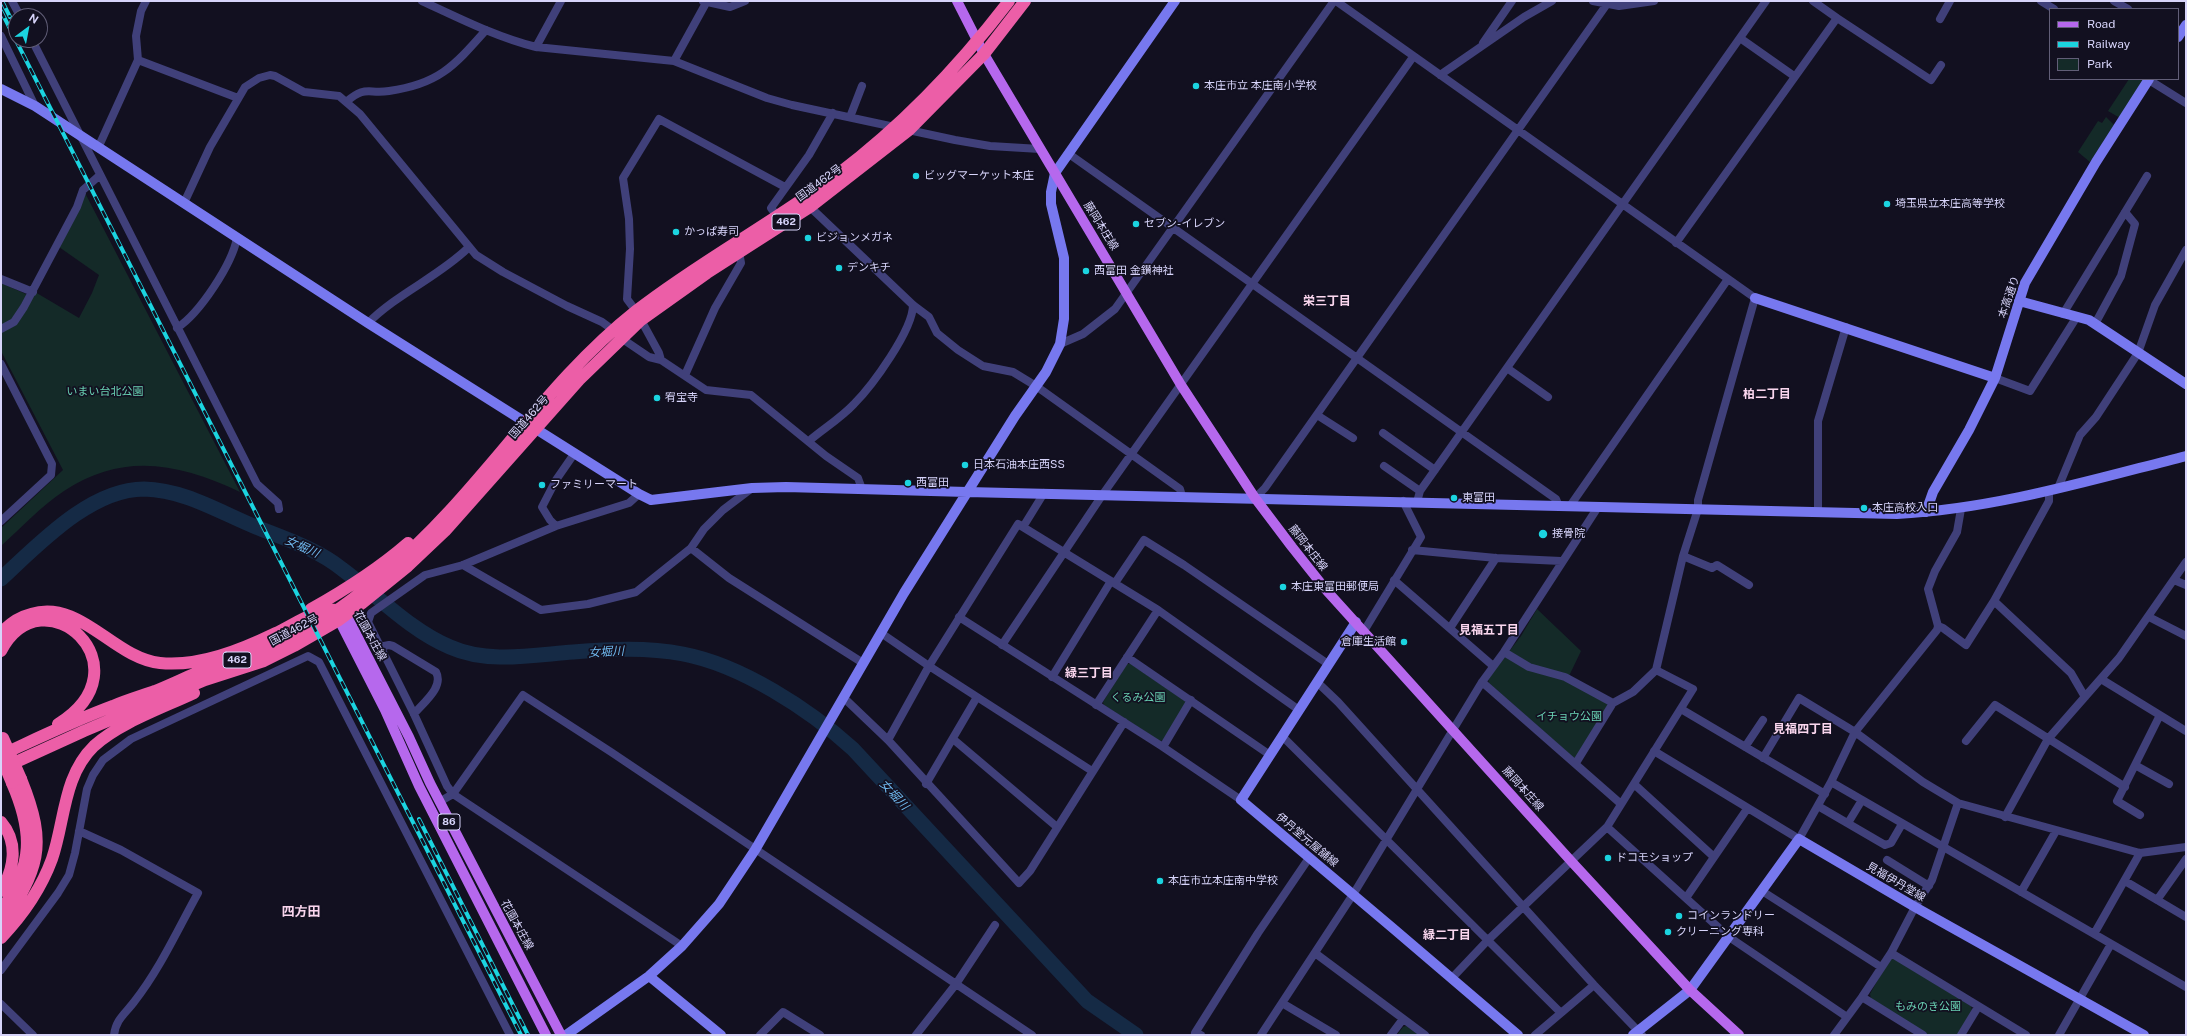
<!DOCTYPE html>
<meta charset="utf-8">
<style>
body{margin:0}
#map{position:relative;width:2187px;height:1036px;overflow:hidden;background:#121020;font-family:"Public Sans",sans-serif}
canvas{display:block}
.frame{position:absolute;inset:0;border:2px solid #d7d4fa;pointer-events:none}
.legend{position:absolute;left:2049px;top:8px;width:130px;height:72px;box-sizing:border-box;background:#121020;border:1px solid #615e77;margin:0;padding:5px 7px;list-style:none;font-size:12px;color:#d7d4fa}
.legend li{display:flex;align-items:center;gap:8px;height:20px}
.legend b{width:20px;border:1px solid #615e77}
.north{position:absolute;left:8px;top:8px;width:40px;height:40px;box-sizing:border-box;background:#121020;border:1px solid #615e77;border-radius:50%;rotate:32deg;font-size:11px;font-weight:700;line-height:16px;text-align:center;color:#d7d4fa}
.north::after{content:'';display:block;margin:auto;width:14px;height:18px;background:#1bd4e0;clip-path:polygon(50% 0,100% 100%,50% 72%,0 100%)}
</style>
<div id="map">
<canvas width="2187" height="1036"></canvas>
<div class="frame"></div>
<ul class="legend">
<li><b style="height:5px;background:#b668ed"></b>Road</li>
<li><b style="height:5px;background:#1bd4e0"></b>Railway</li>
<li><b style="height:11px;background:#142a28"></b>Park</li>
</ul>
<div class="north">N</div>
</div>
<script>
const ctx = document.querySelector('canvas').getContext('2d');
ctx.lineJoin = 'round';
function fill(path, color) { ctx.fillStyle = color; ctx.fill(path, 'evenodd'); }
function trace(path, color, width, dash) { ctx.strokeStyle = color; ctx.lineWidth = width; ctx.lineCap = dash ? 'butt' : 'round'; ctx.setLineDash(dash || []); ctx.stroke(path); }
function write(font, color, halo, rows, align = 'center') {
  ctx.font = font + ' "Public Sans","Noto Sans JP",sans-serif'; ctx.lineWidth = 3.5; ctx.setLineDash([]); ctx.textBaseline = 'middle'; ctx.strokeStyle = halo; ctx.fillStyle = color; for (const [text, x, y, turn = 0] of rows) {
    ctx.save(); ctx.translate(x, y); ctx.rotate((+turn || 0) * Math.PI / 180); ctx.textAlign = isNaN(turn) ? turn : align; if (halo) ctx.strokeText(text, 0, 0); ctx.fillText(text, 0, 0); ctx.restore();
  }
}
fill(new Path2D(`
 M2129,79H2145L2120,118L2108,111Z
 M2106,117L2114,125L2090,162L2078,152L2098,121L2102,123Z
 M84,191L240,492C179,463 123,452 64,491C41,506 21,528 1,546V528L63,470L1,351V332L35,292L79,318L92,293L99,275L59,247Z
 M1,283L28,295L13,320L1,326Z
 M1537,609L1581,651L1569,676L1607,702L1608,706L1575,759L1489,683L1488,679L1521,636Z
 M1127,664H1131L1185,701L1186,704L1164,740L1160,741L1104,705L1103,702Z
 M1890,958L1895,959L1971,1006L1972,1011L1958,1035H1929L1871,999L1870,994Z
 M1406,1026L1419,1035H1397L1403,1027Z`), '#142a28');
trace(new Path2D(`
 M1,579C38,545 90,489 144,489C185,490 219,512 256,527C286,539 317,549 342,569C377,595 410,630 450,647C488,664 533,655 573,652C610,649 647,647 683,654C741,665 809,709 853,749L1087,1001L1136,1035`), '#152a45', 15);
trace(new Path2D(`
 M12,1L20,16
 M422,1C459,18 496,37 536,47L674,61L767,98L792,105L955,140L990,146L1040,149
 M703,1L730,7L745,1
 M1336,1L1755,298L1698,500V509L1683,556L1656,670L1633,692L1613,703L1576,763
 M1593,1L1619,6L1654,1
 M2041,1L2054,9
 M2114,1L2128,9
 M1837,18L1931,80L1941,65
 M1940,19L1950,1
 M1,36L35,106
 M1740,38L1794,76
 M32,40L257,484L278,503L279,509
 M1483,43L1512,1
 M536,47L561,1
 M138,60L238,98
 M674,61L706,3
 M1440,75L1524,17L1552,1
 M2149,80L2186,103
 M346,102C366,85 367,94 389,91C439,84 454,66 486,30
 M850,117L862,86
 M98,148L138,60L136,36L141,11L146,1
 M1069,154L1556,499L1559,506
 M184,203L210,147L245,87L259,78L270,75L275,76L304,92L339,96L360,114L476,255L503,272L567,306L602,322L613,330
 M810,207L913,305L929,317L937,333L958,350L983,366L1013,372L1036,386L1180,489L1182,496
 M777,216L771,208L809,155L833,113
 M1676,243L1837,18L1813,1
 M1,279L33,292
 M636,311L627,299L630,249L629,219L623,178L659,119L785,187
 M2063,314L2147,176
 M641,320L659,353L661,360
 M368,323C398,293 438,277 468,248
 M2095,324L2121,276L2135,224L2125,212
 M177,328C200,313 232,264 237,238
 M1,329L14,322L24,307L77,207L83,190L100,175
 M621,338L649,357L661,360L706,390L751,395L826,456L858,478L862,489
 M1060,344L1083,334L1115,309L1334,1
 M1,364L52,464L51,475L1,521
 M1507,368L1548,397
 M685,375L715,308L741,263L739,252
 M1995,378L2030,391L2076,318
 M1317,415L1353,438
 M1383,433L1435,470
 M809,441C823,429 841,418 854,404C872,386 913,330 913,305
 M1384,466L1420,491
 M2058,488L2080,435L2096,417L2138,353L2155,305L2186,250
 M2049,490V501L1994,601L2071,673L2085,697
 M639,494L629,503L556,526L463,565L425,575L371,613L368,622L414,714L447,786L453,794L682,946
 M1255,498L1265,488L1607,4
 M1417,502L1420,491L1766,1
 M1570,506L1728,279
 M1818,512V421L1846,327
 M556,526L550,520L542,507L556,480L574,454
 M1023,527L1044,493
 M691,548L729,578L863,663
 M1412,550L1496,558L1561,561
 M1683,556L1712,568L1717,565L1749,585
 M463,565L541,610L588,604L636,592L691,548L704,529L723,510L752,488
 M1394,580L1492,665
 M2174,580L2186,585
 M1115,583L1144,540L1184,565L1328,664
 M959,617L1163,747L1241,800
 M2149,617L2186,636
 M1938,626L1943,628L1966,645L1994,601
 M1450,628L1496,558
 M1364,631L1421,537L1403,501
 M881,633L929,666L1092,771
 M1002,645L1103,494L1413,57
 M384,646L389,645L393,646L436,672C444,687 424,702 414,714
 M1504,652L1529,667L1565,677L1613,703
 M1127,657L1270,755
 M1052,677L1111,581
 M2101,679L2186,731
 M1317,682L1338,702L1594,985L1642,1035
 M1482,682L1621,804
 M843,697L888,740L1019,883L1030,871L1124,722
 M1096,705L1158,610
 M1681,709L1825,794
 M1282,736L1561,1013
 M953,739L1057,827
 M888,740L929,666L1018,524L1158,610L1299,710
 M1966,741L1995,705L2125,787
 M1163,747L1191,700
 M1745,747L1763,720
 M1654,751L1799,839L1831,782L1855,732L1937,630L1938,626L1928,589L1935,571L1957,532L1961,509
 M1763,758L1799,698L1855,732L1923,782L1958,803L2140,853L2186,847
 M2135,765L2169,784
 M1831,782L2186,987
 M926,784L977,697
 M1634,784L1714,857
 M439,802L453,794L523,695L611,752L1032,1035
 M1818,806L1885,845L1891,843L1902,824
 M2140,815L2117,801L2160,715
 M2005,817L2048,739L2119,658L2186,562
 M1848,823L1862,800
 M1607,827L1729,937L1847,1017
 M79,831L121,850L198,893C178,929 160,969 134,1002C125,1014 116,1019 114,1035
 M1887,860L1929,886
 M2125,881L2186,917
 M1762,891L1881,967
 M2021,892L2056,831
 M1686,898L1747,809
 M2157,900L2186,859
 M2094,934L2140,853
 M1315,953L1425,1035
 M1891,953L2026,1035
 M1,970L58,893L69,875L75,853L87,789L93,775L103,760L131,739L308,656L319,662L510,1035
 M1452,978L1488,940L1607,827L1693,689L1656,670
 M1862,997L1923,1035
 M1282,1003L1336,1035
 M1,1004L33,1035
 M760,1035L783,1012L820,1035
 M916,1035L956,984L995,925
 M1201,1035L1195,1033L1258,933L1309,858
 M1261,1035L1354,893L1482,682L1504,652L1598,507
 M1391,1035L1403,1019
 M1535,1035L1594,985
 M1834,1035L1862,997L1891,953L1915,907L1932,880L1958,803
 M1961,1035L1978,1007
 M2059,1035L2111,944`), '#40407a', 8);
trace(new Path2D(`
 M2178,37L2186,25
 M1,89L35,106L368,323L639,494L651,500L752,488L786,487L967,492L1897,514C1995,509 2091,480 2186,456
 M1755,298L1995,378
 M2019,301L2089,320L2186,384
 M1926,512L1933,492L1969,430L1995,378L2025,283L2096,162L2149,79
 M1356,622L1241,800C1334,878 1426,956 1518,1035
 M649,976L721,1035
 M566,1035L649,976L682,946L719,904L755,850L904,593L1015,416L1046,372L1060,344L1064,319V258L1051,204V192L1055,173L1175,1
 M1633,1035L1690,990L1799,839L1915,907L2144,1035`), '#7778ef', 10);
trace(new Path2D(`
 M957,1L984,54L1181,385L1255,498L1292,547L1327,591L1571,861L1690,990L1739,1035
 M338,612L339,620L385,710L419,786L546,1035
 M341,612L346,615L352,626L409,737L430,783L561,1035`), '#b668ed', 10);
trace(new Path2D(`
 M311,609C345,590 378,569 408,543
 M1,633C9,624 19,617 31,614C81,599 113,658 160,663C199,667 241,650 276,633C295,624 316,608 337,610
 M1,651C43,571 150,667 58,724
 M1,755C38,738 75,720 113,706C127,700 141,696 155,691C175,683 194,673 215,666C229,662 244,659 258,654C303,637 351,602 387,571C480,494 541,386 636,311C700,261 773,223 838,174C903,125 960,65 1009,1
 M5,767L84,731L205,680L264,661L294,646L339,620L361,604L408,566L445,531L579,380L641,320L707,273L810,207L909,130L984,54L1025,1
 M1,822C19,843 14,869 1,891
 M1,910C34,866 33,831 12,783
 M1,928C38,868 49,848 21,779
 M1,938C22,916 41,889 52,859C65,821 63,776 94,746C119,723 162,708 194,693`), '#ec5ea7', 12);
const rail = new Path2D(`
 M2,1L10,17
 M1,11L521,1035
 M419,819L528,1035`);
trace(rail, '#1bd4e0', 4);
trace(rail, '#121020', 2.5, [8]);
trace(new Path2D(`
 M3,738L21,779
 M1,757L12,783`), '#ec5ea7', 12);
for (const [x, y, r, color] of [
 [1196,86,4,"#1bd4e0"],
 [916,176,4,"#1bd4e0"],
 [1887,204,4,"#1bd4e0"],
 [1136,224,4,"#1bd4e0"],
 [676,232,4,"#1bd4e0"],
 [808,238,4,"#1bd4e0"],
 [839,268,4,"#1bd4e0"],
 [1086,271,4,"#1bd4e0"],
 [657,398,4,"#1bd4e0"],
 [965,465,4,"#1bd4e0"],
 [908,483,4,"#1bd4e0"],
 [542,485,4,"#1bd4e0"],
 [1454,498,4,"#1bd4e0"],
 [1864,508,4,"#1bd4e0"],
 [1543,534,5,"#1bd4e0"],
 [1283,587,4,"#1bd4e0"],
 [1404,642,4,"#1bd4e0"],
 [1608,858,4,"#1bd4e0"],
 [1160,881,4,"#1bd4e0"],
 [1679,916,4,"#1bd4e0"],
 [1668,932,4,"#1bd4e0"]
]) { const dot = new Path2D(); dot.arc(x, y, r, 0, 2 * Math.PI); ctx.fillStyle = color; ctx.fill(dot); trace(dot, '#121020', 1.5); }
for (const [x, y, w] of [
 [786,222,28],
 [237,660,28],
 [449,822,22]
]) { const box = new Path2D(); box.roundRect(x - w / 2, y - 8, w, 16, 3); ctx.fillStyle = '#121020'; ctx.fill(box); trace(box, '#d7d4fa', 1); }
write('bold 10px', '#d7d4fa', null, [
 ["462",786,222],
 ["462",237,660],
 ["86",449,822]
]);
write('11px', '#d7d4fa', '#121020', [
 ["本庄市立 本庄南小学校",1204,86],
 ["ビッグマーケット本庄",924,176],
 ["埼玉県立本庄高等学校",1895,204],
 ["セブン-イレブン",1144,224],
 ["かっぱ寿司",684,232],
 ["ビジョンメガネ",816,238],
 ["デンキチ",847,268],
 ["西富田 金鑚神社",1094,271],
 ["宥宝寺",665,398],
 ["日本石油本庄西SS",973,465],
 ["西富田",916,483],
 ["ファミリーマート",550,485],
 ["東富田",1462,498],
 ["本庄高校入口",1872,508],
 ["接骨院",1552,534],
 ["本庄東富田郵便局",1291,587],
 ["倉庫生活館",1396,642,"right"],
 ["ドコモショップ",1616,858],
 ["本庄市立本庄南中学校",1168,881],
 ["コインランドリー",1687,916],
 ["クリーニング専科",1676,932]
], 'left');
write('11px', '#d7d4fa', '#121020', [
 ["国道462号",819,183,-36],
 ["藤岡本庄線",1101,226,58],
 ["本高通り",2009,297,-71],
 ["国道462号",529,417,-49],
 ["藤岡本庄線",1308,548,52],
 ["国道462号",294,630,-28],
 ["花園本庄線",370,636,61],
 ["藤岡本庄線",1523,789,48],
 ["伊丹堂元屋舗線",1307,840,40],
 ["見福伊丹堂線",1896,882,30],
 ["花園本庄線",517,925,61]
]);
write('11px', '#69d1b3', '#121020', [
 ["いまい台北公園",105,392],
 ["くるみ公園",1138,698],
 ["イチョウ公園",1569,717],
 ["もみのき公園",1928,1007]
]);
write('bold 12px', '#fad6ee', '#121020', [
 ["栄三丁目",1327,301],
 ["柏二丁目",1767,394],
 ["見福五丁目",1489,630],
 ["緑三丁目",1089,673],
 ["見福四丁目",1803,729],
 ["緑二丁目",1447,935]
]);
write('italic 12px', '#6fb8ee', '#121020', [
 ["女堀川",302,547,24],
 ["女堀川",606,652,-3],
 ["女堀川",894,795,47]
]);
write('bold 13px', '#fad6ee', '#121020', [
 ["四方田",301,912]
]);
</script>
